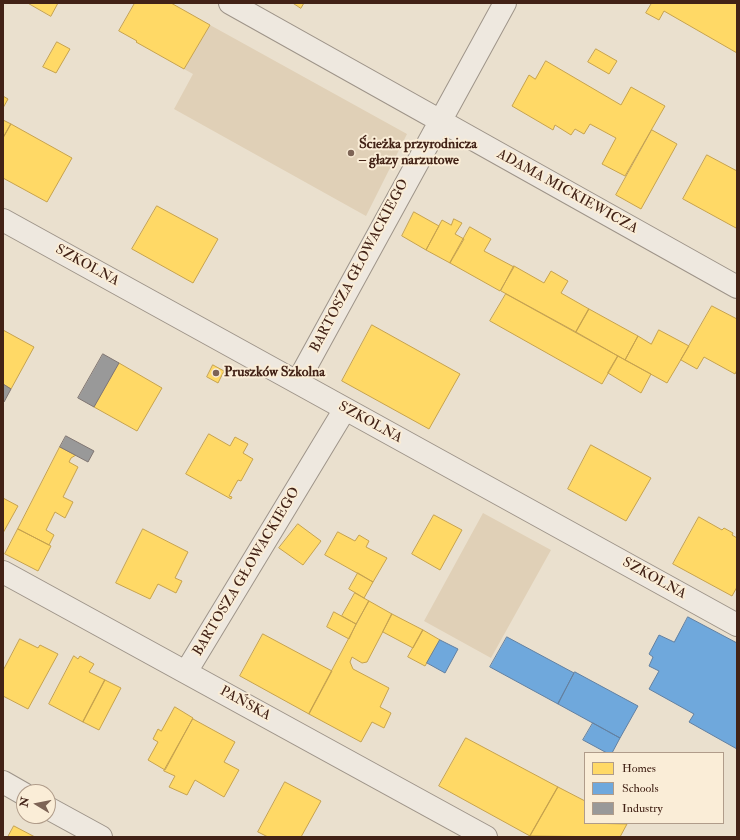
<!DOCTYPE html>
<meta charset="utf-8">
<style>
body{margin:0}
#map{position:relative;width:740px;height:840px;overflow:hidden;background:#eae0ce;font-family:"IM FELL Double Pica",serif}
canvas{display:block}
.frame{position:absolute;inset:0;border:4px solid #422216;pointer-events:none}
.legend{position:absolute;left:584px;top:752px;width:140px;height:72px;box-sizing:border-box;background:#faedd7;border:1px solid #b09c8a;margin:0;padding:5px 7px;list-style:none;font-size:12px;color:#422216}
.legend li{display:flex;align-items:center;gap:8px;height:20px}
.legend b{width:20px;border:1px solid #b09c8a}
.north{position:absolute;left:16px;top:784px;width:40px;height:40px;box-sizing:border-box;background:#faedd7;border:1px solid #b09c8a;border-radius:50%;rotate:280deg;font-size:11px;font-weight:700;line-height:16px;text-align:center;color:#422216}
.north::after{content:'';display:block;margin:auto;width:14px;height:18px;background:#7d6456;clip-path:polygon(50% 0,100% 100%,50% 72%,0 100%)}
</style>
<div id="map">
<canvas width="740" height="840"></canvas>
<div class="frame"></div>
<ul class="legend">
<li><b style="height:11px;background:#ffd966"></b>Homes</li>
<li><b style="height:11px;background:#6fa8dc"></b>Schools</li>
<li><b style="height:11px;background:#999"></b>Industry</li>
</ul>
<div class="north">N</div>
</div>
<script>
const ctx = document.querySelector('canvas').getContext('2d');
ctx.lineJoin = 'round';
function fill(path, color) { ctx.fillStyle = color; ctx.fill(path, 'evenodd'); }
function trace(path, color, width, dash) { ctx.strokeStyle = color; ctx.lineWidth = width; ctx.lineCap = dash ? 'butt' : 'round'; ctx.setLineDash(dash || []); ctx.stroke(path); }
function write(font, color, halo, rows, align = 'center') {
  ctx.font = font + ' "IM FELL Double Pica",serif'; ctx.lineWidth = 4; ctx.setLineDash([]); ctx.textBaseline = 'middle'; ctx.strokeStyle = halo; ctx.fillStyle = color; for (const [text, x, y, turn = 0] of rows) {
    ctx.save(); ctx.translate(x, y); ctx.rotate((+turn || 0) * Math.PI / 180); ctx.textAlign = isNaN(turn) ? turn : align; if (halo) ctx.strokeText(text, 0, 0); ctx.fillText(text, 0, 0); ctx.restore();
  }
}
fill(new Path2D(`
 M210,25L407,134L366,216L174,109L193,74L184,69Z
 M483,513L551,550L491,658L424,621Z`), '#e0d0b7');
const homes = new Path2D(`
 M28,3H58L51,16Z
 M135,3H171L210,25L184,69L136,42L137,41L119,31Z
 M293,3H304L301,8Z
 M652,3H737V53L664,11L659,20L646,13Z
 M57,42L70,49L56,73L43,67Z
 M596,49L617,61L609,74L588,62Z
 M546,61L621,105L631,87L665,106L625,176L602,164L616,138L590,124L584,134L575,129L571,135L555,125L553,130L512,106L529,75L535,79Z
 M3,96L8,99L3,108Z
 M3,120L11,124L3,138Z
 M11,124L72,158L47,202L3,178V138Z
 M652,130L677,144L641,209L616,195Z
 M707,155L737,171V225L736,228L683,199Z
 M157,206L218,239L193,283L132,249Z
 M414,212L439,226L426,250L402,236Z
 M454,219L462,223L455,234L464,239L450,263L426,250L442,220L451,225Z
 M470,227L491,239L484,251L514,267L500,291L450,263Z
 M514,266L544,283L551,271L568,281L561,293L589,309L576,332L501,291Z
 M506,294L618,356L602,384L490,321Z
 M712,306L737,319V370L735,374L704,357L697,369L681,360Z
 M589,309L638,336L625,360L576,332Z
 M372,325L460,374L429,429L342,381Z
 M3,330L34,347L11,389L3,384Z
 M659,330L689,346L667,383L625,360L638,336L651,344Z
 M618,356L651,374L641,393L608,373Z
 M119,363L162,388L137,431L94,407Z
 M213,365L224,371L218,383L207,377Z
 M209,434L230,446L235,437L248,444L243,453L253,459L241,481L238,480L229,496L232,497L231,499L186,474Z
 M591,445L651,478L626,521L568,489Z
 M60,447L76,455L71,458L69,462L78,467L63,497L73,502L65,518L55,512L46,530L54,535L49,545L18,529Z
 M3,498L18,506L3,533Z
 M434,515L462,530L440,570L412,554Z
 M699,517L722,530L724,528L733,533L732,535L737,538V587L732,596L673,564Z
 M298,524L321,541L303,565L279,548Z
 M18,529L51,546L38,571L5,554Z
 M143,529L188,552L175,578L182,581L176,593L158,584L150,599L116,583Z
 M338,532L355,541L359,535L369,541L366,547L387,558L373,582L325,555Z
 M358,573L373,582L364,598L349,589Z
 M355,593L369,601L356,624L342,616Z
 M369,601L392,614L367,662L362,663L352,657L350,662L353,669L389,688L380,707L391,713L384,728L372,722L361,742L309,714Z
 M334,612L356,624L349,639L327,627Z
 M392,614L423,630L413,648L383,632Z
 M423,630L440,640L425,666L408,657Z
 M263,634L332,671L309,714L240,676Z
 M20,639L38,648L40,645L58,654L28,709L3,696V671Z
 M74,656L78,659L80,656L94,664L89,672L105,680L83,722L49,704Z
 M105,680L121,688L99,730L83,722Z
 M175,707L193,718L165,770L148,760L158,742L153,739L158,729L161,731Z
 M193,719L235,742L224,762L239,770L224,797L195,780L187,795L169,787L175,776L164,771Z
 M466,738L558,787L530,836L439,786Z
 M285,782L321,801L301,837H268L258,832Z
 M558,787L585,801V823L627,824L620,837L530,836Z
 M14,826L35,837H8Z`);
fill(homes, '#ffd966');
trace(homes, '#c6a24e', 1);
const schools = new Path2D(`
 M688,617L737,643V749L689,722L694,714L649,689L659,671L649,666L653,657L649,654L659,635L674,642Z
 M507,637L574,673L558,704L490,667Z
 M440,640L458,649L445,673L427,663Z
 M575,672L638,706L620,738L558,704Z
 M593,723L620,738L612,753H607L583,740Z`);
fill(schools, '#6fa8dc');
trace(schools, '#6280a1', 1);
const industry = new Path2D(`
 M103,354L119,363L94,407L78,398Z
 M3,384L11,389L4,402L3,401Z
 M66,436L94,451L88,462L60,447Z`);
fill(industry, '#999');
trace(industry, '#7f7572', 1);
const minor = new Path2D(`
 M230,3L737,287
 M3,220L737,625
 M298,381L505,3
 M3,572L486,837
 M186,672L345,409
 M3,782L24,794
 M48,808L101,837`);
trace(minor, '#9e9489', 24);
trace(minor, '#eee8df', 22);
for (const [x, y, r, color] of [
 [351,153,4,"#7d6456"],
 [216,373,4,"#7d6456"]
]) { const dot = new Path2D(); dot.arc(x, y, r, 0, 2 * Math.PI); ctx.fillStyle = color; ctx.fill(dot); trace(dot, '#faedd7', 1.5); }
write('bold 14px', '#422216', '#faedd7', [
 ["Ścieżka przyrodnicza",359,145],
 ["– głazy narzutowe",359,161],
 ["Pruszków Szkolna",224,373]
], 'left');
write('14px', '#422216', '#faedd7', [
 ["ADAMA MICKIEWICZA",567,192,29],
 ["SZKOLNA",87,266,29],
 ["BARTOSZA GŁOWACKIEGO",360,266,-62],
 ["SZKOLNA",370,423,29],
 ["BARTOSZA GŁOWACKIEGO",247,572,-59],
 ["SZKOLNA",654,579,29],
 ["PAŃSKA",245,704,29]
]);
</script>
